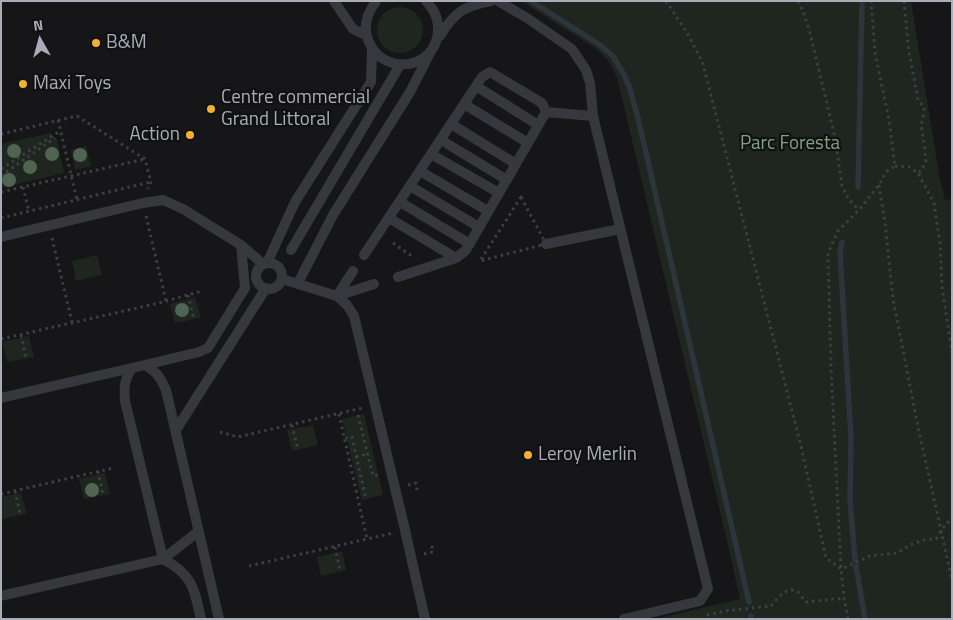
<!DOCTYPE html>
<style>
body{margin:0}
#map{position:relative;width:953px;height:620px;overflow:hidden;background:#161618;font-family:"Titillium Web",sans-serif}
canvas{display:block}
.frame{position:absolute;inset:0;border:2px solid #a8adb8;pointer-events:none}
.north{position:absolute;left:15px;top:15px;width:50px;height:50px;-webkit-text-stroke:4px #111113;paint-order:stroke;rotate:353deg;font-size:14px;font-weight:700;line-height:20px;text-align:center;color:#a8adb8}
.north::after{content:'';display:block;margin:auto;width:18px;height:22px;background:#a8adb8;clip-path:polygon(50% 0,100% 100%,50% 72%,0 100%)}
</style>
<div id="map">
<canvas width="953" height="620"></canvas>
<div class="frame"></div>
<div class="north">N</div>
</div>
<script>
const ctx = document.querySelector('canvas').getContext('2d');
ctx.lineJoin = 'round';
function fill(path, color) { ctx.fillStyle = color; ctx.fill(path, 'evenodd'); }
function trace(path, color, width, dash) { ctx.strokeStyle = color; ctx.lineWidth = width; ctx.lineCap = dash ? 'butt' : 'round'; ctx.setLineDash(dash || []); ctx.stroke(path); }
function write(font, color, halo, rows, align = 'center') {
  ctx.font = font + ' "Titillium Web",sans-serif'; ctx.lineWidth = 4.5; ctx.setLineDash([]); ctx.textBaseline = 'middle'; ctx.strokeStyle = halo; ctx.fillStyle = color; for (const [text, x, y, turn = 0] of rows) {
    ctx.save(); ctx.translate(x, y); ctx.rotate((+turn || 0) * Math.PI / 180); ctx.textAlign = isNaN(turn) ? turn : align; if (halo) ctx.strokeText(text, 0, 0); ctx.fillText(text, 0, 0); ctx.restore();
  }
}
fill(new Path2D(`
 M521,1H911L940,180L945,200L952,199V619H655L740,599L729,549L617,77L608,60L595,48Z
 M377 30a23 23 0 1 1 46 0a23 23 0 1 1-46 0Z
 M51,133L57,140L64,173L1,188V144Z
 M86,146L91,166L75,170L71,150Z
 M97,255L102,275L76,281L72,261Z
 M195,297L201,318L175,323L170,304Z
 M29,336L34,357L7,362L2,342Z
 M364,414L383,495L362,500L342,419Z
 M313,425L318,445L292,451L287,430L301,427V428Z
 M105,473L110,494L84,499L79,479Z
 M21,493L27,514L1,519V497Z
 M342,551L346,570L321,576L317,557Z`), '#1e261f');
trace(new Path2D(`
 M531,1L600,45L613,56L623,73L629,86L638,118L749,602
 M858,187L862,1
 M842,242L840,253L851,437L850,501L855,560
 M856,566L865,619
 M750,619L751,616`), '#2c353c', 5.5);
trace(new Path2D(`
 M666,1L689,36L703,64L801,446L826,558L841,569L870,556L897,553L910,545L924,540L936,539L941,531L952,517
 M798,1L802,9L809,29L835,137L842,186L849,200L859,210
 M904,1L909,52L918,100L924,107V114L921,125L924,143L926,161L921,171L918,173
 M58,120L77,200
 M1,134L77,116L145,159L151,182L148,189
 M895,166L909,167L918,173L934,203L940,243L942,287L952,353
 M1,169L60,131
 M1,176L55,138
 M879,185L885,222L893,299L918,427L952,580
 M23,187L29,212
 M1,192L145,159
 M521,197L546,244L480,261Z
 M146,216L166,301
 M1,218L150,182
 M52,238L72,322
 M393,243L413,257
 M188,295L194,319
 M21,335L26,357
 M1,339L159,303L202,291
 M339,414L367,539
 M358,415L373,476L379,475
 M292,425L298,450
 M220,432L238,437L362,408
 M345,438L352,437L366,499
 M356,457L367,454
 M98,471L103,495
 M408,485L416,483L417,490
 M15,491L20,514
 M1,494L113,468
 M335,547L340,571
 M424,554L433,552L431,542
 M249,566L393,533
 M707,615L725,611L771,606C777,599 787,585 798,592C801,595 803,599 806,602L844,598
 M848,619L844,598L841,569L831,368L828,253L838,231L859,210L879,185L886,172L895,166L889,120L875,53L871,1`), '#3d3f44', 3, [2.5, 4]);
trace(new Path2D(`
 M334,1L353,29L366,35
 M376,1C373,6 368,13 367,19C365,26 366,35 369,42C383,76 435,70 438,32C439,19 435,10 426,1
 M498,1L527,18L572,49L586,70L590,83L593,116L708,589L700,601L624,619
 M440,36C454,13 463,6 491,1
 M476,86L538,125
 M464,104L528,143
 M546,112L593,116
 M451,124L516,164
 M441,140L507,180
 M431,154L499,193
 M420,171L488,211
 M410,186L479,227
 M400,202L470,244
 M389,218L456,258
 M1,237L143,203L163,200L183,209L241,245L263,264
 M546,244L620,229
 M291,250L400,65
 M364,255L482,77L490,72L542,103L546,112L466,250L456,258L398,277
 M267,263L295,202L371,82L372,50
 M256 276a13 13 0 1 1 26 0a13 13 0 1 1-26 0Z
 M353,271L337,296L374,284
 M282,279L337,296L347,305L354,316L405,530L425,619
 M298,283L333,215L410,92L430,53
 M145,365L199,352L208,348L245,288L241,245
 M1,398L132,368
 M176,430L266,288
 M1,596L163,559L199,531
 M201,619C194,588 193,575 163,559L125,401C124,386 124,381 132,368L145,365C158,373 160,377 166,390L219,619`), '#37383d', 10);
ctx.fillStyle = '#506452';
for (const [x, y] of [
 [14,151],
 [52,154],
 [80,155],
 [30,167],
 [9,180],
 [182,310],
 [92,490]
]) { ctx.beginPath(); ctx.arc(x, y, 7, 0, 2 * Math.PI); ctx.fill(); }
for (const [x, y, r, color] of [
 [96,43,5,"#f2b134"],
 [23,84,5,"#f2b134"],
 [211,109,5,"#f2b134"],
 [190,135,5,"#f2b134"],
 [528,455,5,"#f2b134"]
]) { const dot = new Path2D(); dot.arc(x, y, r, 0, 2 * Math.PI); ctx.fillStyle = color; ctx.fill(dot); trace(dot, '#111113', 2); }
write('19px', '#a8adb8', '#111113', [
 ["B&M",106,43],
 ["Maxi Toys",33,84],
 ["Centre commercial",221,98],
 ["Grand Littoral",221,120],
 ["Action",180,135,"right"],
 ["Leroy Merlin",538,455]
], 'left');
write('19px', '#7fa381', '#111113', [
 ["Parc Foresta",790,144]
]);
</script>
